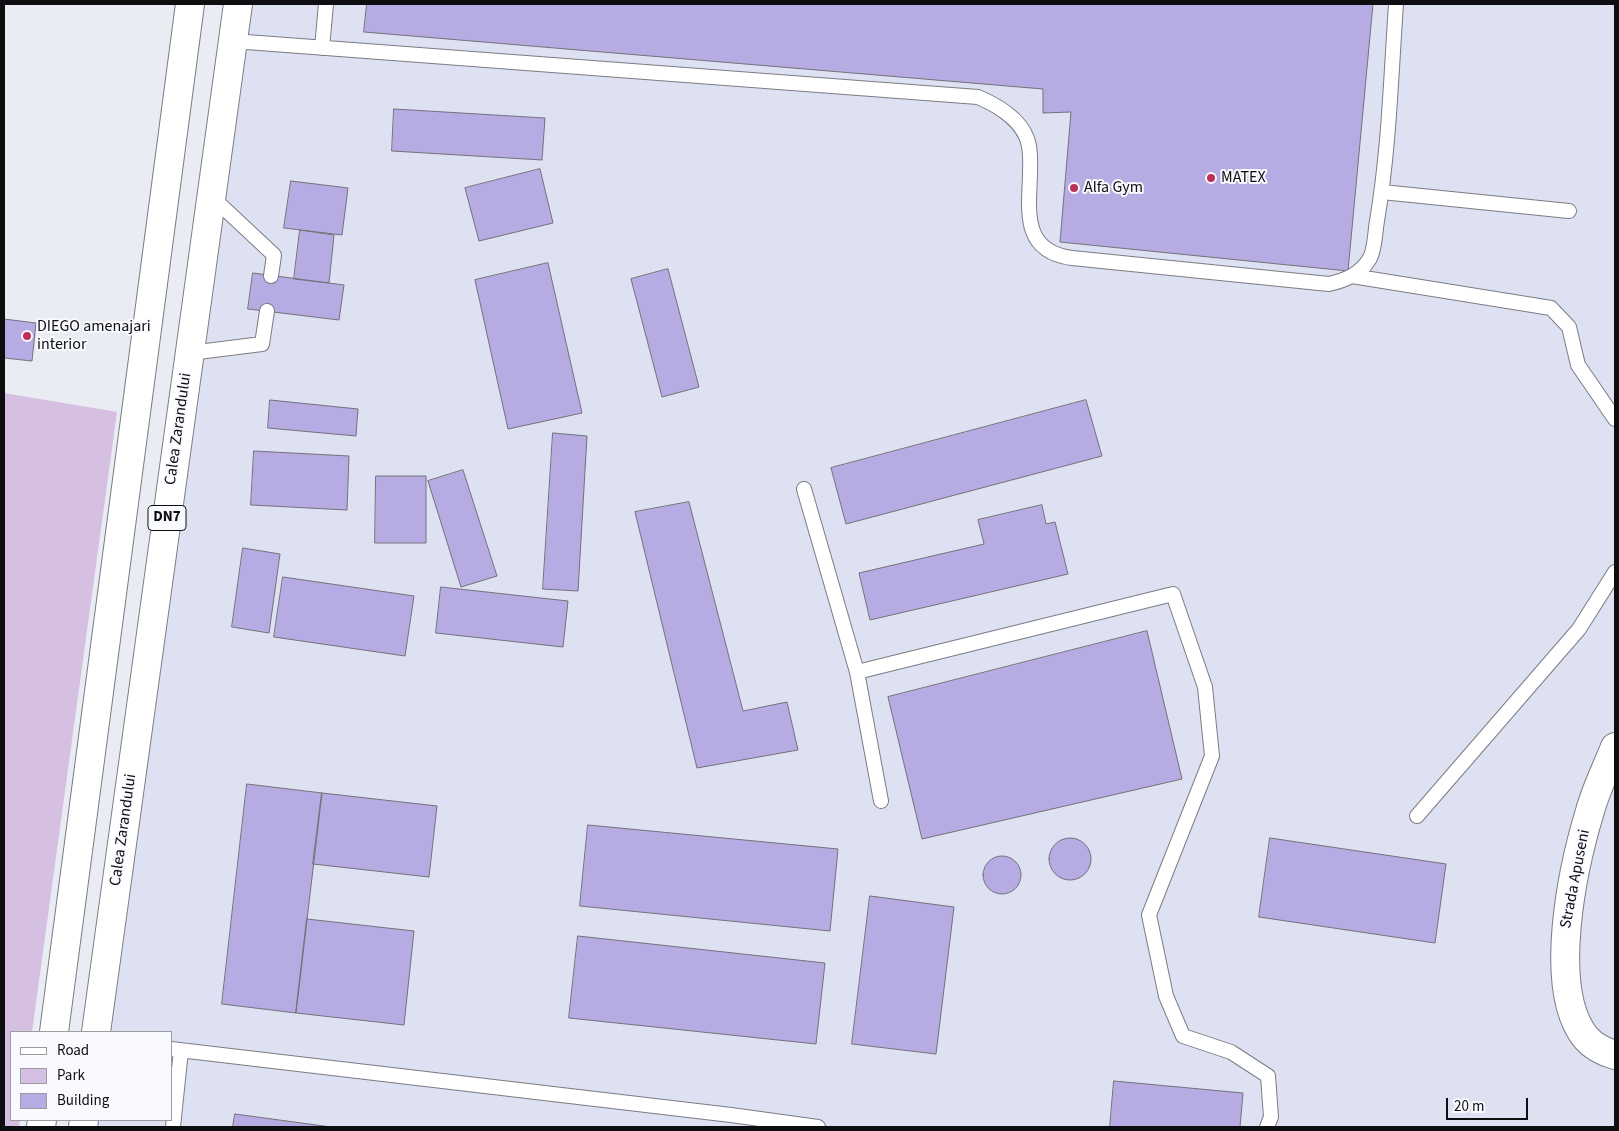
<!DOCTYPE html>
<style>
body{margin:0}
#map{position:relative;width:1619px;height:1131px;overflow:hidden;background:#eaecf4;font-family:"Source Sans 3",sans-serif}
canvas{display:block}
.frame{position:absolute;inset:0;border:5px solid #0e0e11;pointer-events:none}
.legend{position:absolute;left:10px;top:1031px;width:162px;height:90px;box-sizing:border-box;background:#f8faff;border:1px solid #9a9ca0;margin:0;padding:6px 9px;list-style:none;font-size:15px;color:#0e0e11}
.legend li{display:flex;align-items:center;gap:10px;height:25px}
.legend b{width:25px;border:1px solid #9a9ca0}
.scale{position:absolute;left:1446px;top:1098px;width:82px;height:22px;box-sizing:border-box;border:2px solid #0e0e11;border-top:0;padding-left:6px;font-size:15px;line-height:18px;white-space:nowrap;color:#0e0e11;-webkit-text-stroke:4px #f8faff;paint-order:stroke}
</style>
<div id="map">
<canvas width="1619" height="1131"></canvas>
<div class="frame"></div>
<ul class="legend">
<li><b style="height:6px;background:#fff"></b>Road</li>
<li><b style="height:14px;background:#d5c0e1"></b>Park</li>
<li><b style="height:14px;background:#b7abe3"></b>Building</li>
</ul>
<div class="scale">20 m</div>
</div>
<script>
const ctx = document.querySelector('canvas').getContext('2d');
ctx.lineJoin = 'round';
function fill(path, color) { ctx.fillStyle = color; ctx.fill(path, 'evenodd'); }
function trace(path, color, width, dash) { ctx.strokeStyle = color; ctx.lineWidth = width; ctx.lineCap = dash ? 'butt' : 'round'; ctx.setLineDash(dash || []); ctx.stroke(path); }
function write(font, color, halo, rows, align = 'center') {
  ctx.font = font + ' "Source Sans 3",sans-serif'; ctx.lineWidth = 4; ctx.setLineDash([]); ctx.textBaseline = 'middle'; ctx.strokeStyle = halo; ctx.fillStyle = color; for (const [text, x, y, turn = 0] of rows) {
    ctx.save(); ctx.translate(x, y); ctx.rotate((+turn || 0) * Math.PI / 180); ctx.textAlign = isNaN(turn) ? turn : align; if (halo) ctx.strokeText(text, 0, 0); ctx.fillText(text, 0, 0); ctx.restore();
  }
}
fill(new Path2D(`
 M238,4H1615V1127H97L98,1120H171V1032H109Z`), '#dee1f1');
fill(new Path2D(`
 M4,393L117,412L32,1032H11V1120H20L19,1127H4Z`), '#d5c0e1');
const building = new Path2D(`
 M367,4H1373L1348,271L1060,242L1071,112L1043,113V89L364,32Z
 M394,109L545,118L542,160L392,151Z
 M540,169L553,223L479,241L465,188Z
 M291,181L348,188L342,235L284,228Z
 M300,230L334,235L329,283L294,279Z
 M548,263L582,413L508,429L475,280Z
 M668,269L699,387L662,397L631,279Z
 M253,273L344,285L339,320L248,309Z
 M4,319L36,323L32,361L4,358Z
 M270,400L358,409L356,436L268,428Z
 M1086,400L1102,456L846,524L831,468Z
 M553,433L587,436L578,591L543,589Z
 M254,451L349,456L347,510L251,505Z
 M463,470L497,576L461,587L428,481Z
 M376,476H426V543H375Z
 M689,502L743,711L787,702L798,750L697,768L635,512Z
 M1042,505L1046,524L1055,522L1068,574L870,620L859,573L984,544L978,520Z
 M243,548L280,554L269,633L232,627Z
 M283,577L414,596L405,656L274,637Z
 M441,587L568,601L563,647L436,633Z
 M1147,631L1182,779L922,839L888,697Z
 M247,784L322,793L296,1013L222,1004Z
 M322,793L437,806L429,877L313,864Z
 M588,825L838,849L830,931L580,906Z
 M1049 859a21 21 0 1 1 42 0a21 21 0 1 1-42 0Z
 M1270,838L1446,864L1435,943L1259,917Z
 M983 875a19 19 0 1 1 38 0a19 19 0 1 1-38 0Z
 M870,896L954,907L936,1054L852,1044Z
 M307,919L414,931L404,1025L296,1013Z
 M578,936L825,963L816,1044L569,1018Z
 M1114,1081L1243,1093L1240,1127H1110Z
 M235,1114L331,1127H233Z`);
fill(building, '#b7abe3');
trace(building, '#747279', 1);
const lane = new Path2D(`
 M233,41L978,97C999,106 1025,122 1029,146C1036,188 1009,250 1072,258L1329,284C1346,280 1361,274 1370,258C1375,249 1375,232 1377,221C1389,150 1391,76 1396,4
 M322,48L326,4
 M1382,192L1569,211
 M212,197L274,255L271,276
 M1352,276L1551,308L1569,327L1578,365L1615,419
 M190,353L262,344L267,311
 M804,489L857,672L881,801
 M857,672L1173,594L1205,687L1212,756L1149,915L1166,996L1183,1036L1231,1052L1268,1076L1271,1117L1267,1127
 M1417,816L1579,629L1615,572
 M171,1049L731,1115L818,1127
 M173,1127L181,1050`);
const street = new Path2D(`
 M1615,747C1607,767 1596,789 1590,811C1573,867 1546,989 1586,1038C1593,1046 1605,1052 1615,1055`);
const primary = new Path2D(`
 M54,1032L190,4
 M96,1032L238,4
 M41,1127L42,1120
 M83,1127L84,1120`);
trace(lane, '#7b7c84', 16);
trace(street, '#7b7c84', 30);
trace(primary, '#7b7c84', 30);
trace(lane, '#fff', 14);
trace(street, '#fff', 28);
trace(primary, '#fff', 28);
for (const [x, y, r, color] of [
 [1211,178,5,"#be2f59"],
 [1074,188,5,"#be2f59"],
 [27,336,5,"#be2f59"]
]) { const dot = new Path2D(); dot.arc(x, y, r, 0, 2 * Math.PI); ctx.fillStyle = color; ctx.fill(dot); trace(dot, '#f8faff', 2); }
for (const [x, y, w] of [
 [167,518,38]
]) { const box = new Path2D(); box.roundRect(x - w / 2, y - 12.5, w, 25, 4); ctx.fillStyle = '#f8faff'; ctx.fill(box); trace(box, '#0e0e11', 1); }
write('bold 15px', '#0e0e11', null, [
 ["DN7",167,518]
]);
write('16px', '#0e0e11', '#f8faff', [
 ["MATEX",1221,178],
 ["Alfa Gym",1084,188],
 ["DIEGO amenajari",37,327],
 ["interior",37,345]
], 'left');
write('16px', '#0e0e11', '#f8faff', [
 ["Calea Zarandului",179,429,-82],
 ["Calea Zarandului",124,830,-82],
 ["Strada Apuseni",1576,879,-79]
]);
</script>
